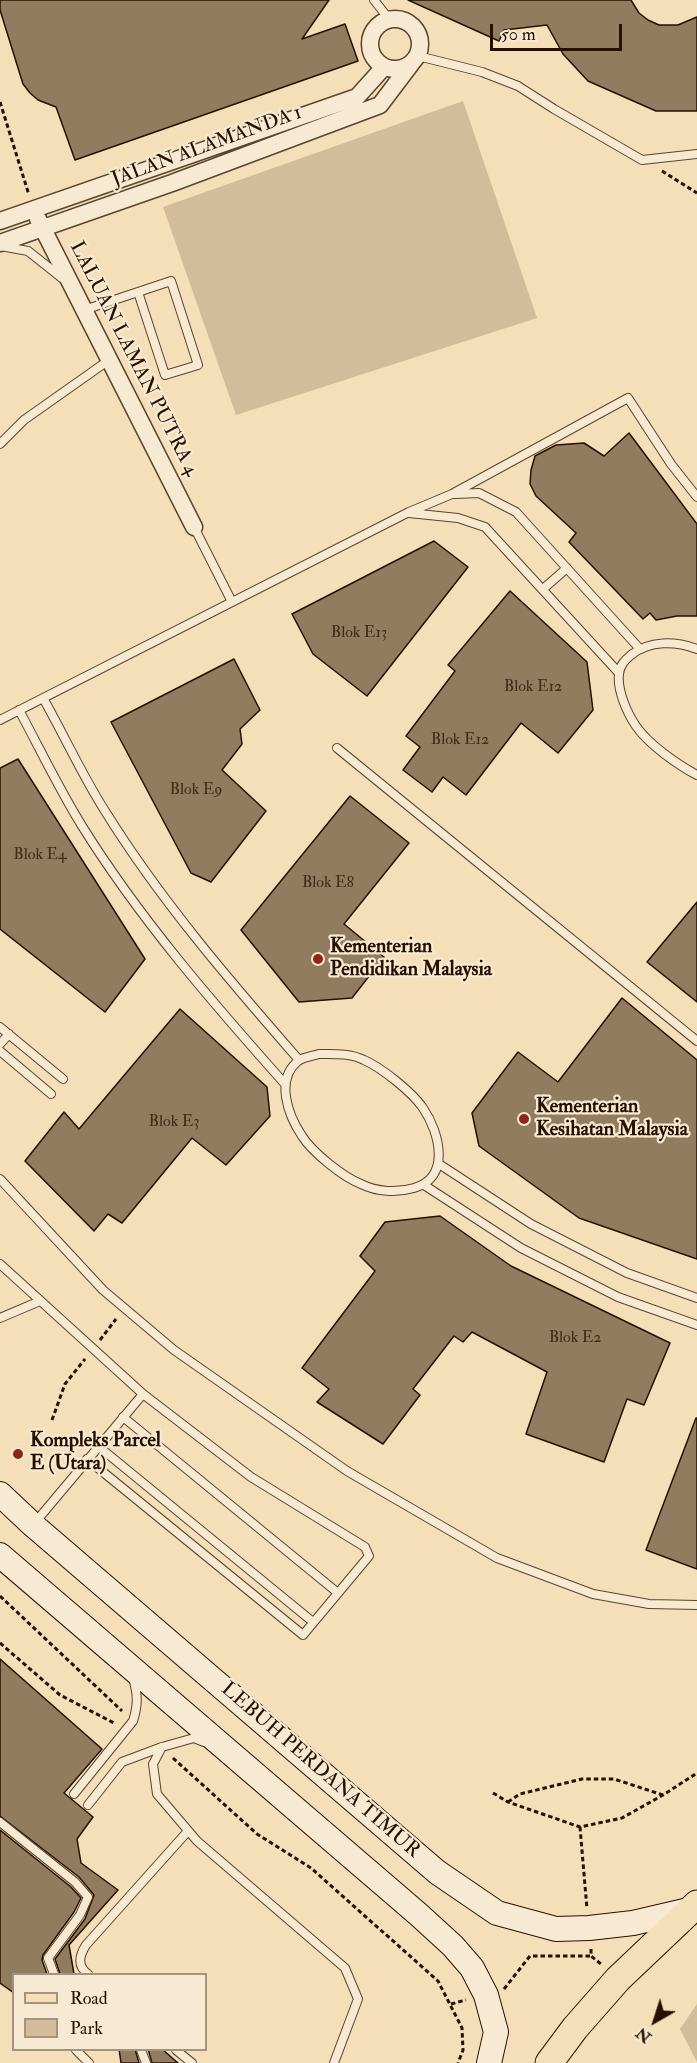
<!DOCTYPE html>
<style>
body{margin:0}
#map{position:relative;width:697px;height:2063px;overflow:hidden;background:#f5dfb9;font-family:"IM FELL Double Pica",serif}
canvas{display:block}
.legend{position:absolute;left:12px;top:1973px;width:195px;height:78px;box-sizing:border-box;background:#f8ead2;border:2px solid #a4937e;margin:0;padding:8px 10px;list-style:none;font-size:18px;color:#271000}
.legend li{display:flex;align-items:center;gap:12px;height:30px}
.legend b{width:30px;border:2px solid #a4937e}
.north{position:absolute;left:625px;top:1991px;width:60px;height:60px;-webkit-text-stroke:4px #f8ead2;paint-order:stroke;rotate:219deg;font-size:16px;font-weight:700;line-height:24px;text-align:center;color:#271000}
.north::after{content:'';display:block;margin:auto;width:21px;height:27px;background:#271000;clip-path:polygon(50% 0,100% 100%,50% 72%,0 100%)}
.scale{position:absolute;left:490px;top:24px;width:132px;height:27px;box-sizing:border-box;border:3px solid #271000;border-top:0;padding-left:8px;font-size:18px;line-height:21px;white-space:nowrap;color:#271000;-webkit-text-stroke:4px #f8ead2;paint-order:stroke}
</style>
<div id="map">
<canvas width="697" height="2063"></canvas>
<ul class="legend">
<li><b style="height:8px;background:#f5dfb9"></b>Road</li>
<li><b style="height:16px;background:#d2bc9a"></b>Park</li>
</ul>
<div class="north">N</div>
<div class="scale">50 m</div>
</div>
<script>
const ctx = document.querySelector('canvas').getContext('2d');
ctx.lineJoin = 'round';
function fill(path, color) { ctx.fillStyle = color; ctx.fill(path, 'evenodd'); }
function trace(path, color, width, dash) { ctx.strokeStyle = color; ctx.lineWidth = width; ctx.lineCap = dash ? 'butt' : 'round'; ctx.setLineDash(dash || []); ctx.stroke(path); }
function write(font, color, halo, rows, align = 'center') {
  ctx.font = font + ' "IM FELL Double Pica",serif'; ctx.lineWidth = 4.5; ctx.setLineDash([]); ctx.textBaseline = 'middle'; ctx.strokeStyle = halo; ctx.fillStyle = color; for (const [text, x, y, turn = 0] of rows) {
    ctx.save(); ctx.translate(x, y); ctx.rotate((+turn || 0) * Math.PI / 180); ctx.textAlign = isNaN(turn) ? turn : align; if (halo) ctx.strokeText(text, 0, 0); ctx.fillText(text, 0, 0); ctx.restore();
  }
}
fill(new Path2D(`
 M463,101L537,318L236,415L163,207Z
 M697,2004V2062L680,2029Z`), '#d2bc9a');
const building = new Path2D(`
 M0,0H329L302,39L345,24L358,61L75,160L56,107L38,100L30,93L23,84L0,10Z
 M408,0H631L639,13L648,20L659,25H678L697,17V111H656L588,81L563,54L547,25L504,30L499,41Z
 M629,433L697,524V616H677L656,620L650,613L643,619L569,542L576,533L536,496L530,484L531,470L535,456L556,445L584,443L604,456Z
 M434,541L468,567L367,696L313,654L292,614Z
 M510,591L587,662L593,710L558,753L521,723L466,795L443,777L432,792L403,770L420,747L406,736L455,671L448,665Z
 M234,659L260,710L240,729L242,744L222,770L266,811L211,882L191,873L111,722Z
 M18,759L145,959L105,1012L0,929V768Z
 M350,796L409,843L344,924L384,957L352,998L299,1002L241,930Z
 M697,902V1002L647,962Z
 M622,998L697,1060V1259L579,1218L479,1146L472,1113L518,1052L558,1082Z
 M180,1009L267,1087L270,1116L226,1165L192,1138L122,1223L108,1214L94,1231L25,1161L64,1112L79,1129Z
 M440,1216L511,1266L670,1343L644,1405L627,1399L604,1462L526,1434L547,1372L472,1332L463,1342L454,1336L413,1389L420,1395L383,1444L317,1402L329,1389L302,1368L375,1271L360,1256L385,1222Z
 M696,1418H697V1569L646,1550Z
 M0,1659L102,1749L64,1793L93,1817L77,1839L81,1863L118,1890L69,1945L74,1974H60L55,1959L85,1919L94,1895L79,1877L0,1816Z
 M0,1830L71,1887L81,1898L74,1912L43,1955L42,1960L47,1974H14V1993L0,1983Z
 M119,2049H135L139,2063H121Z
 M148,2049H162L178,2063H152Z`);
fill(building, '#927c60');
trace(building, '#271000', 1.5);
const lane = new Path2D(`
 M374,0L389,19
 M418,56L482,72L518,86L554,109L642,160L697,154
 M0,246L28,251L62,278
 M84,310L138,292L165,375L198,365L171,281L138,292
 M0,444L24,420L109,360
 M455,494L479,493L516,512L639,648
 M409,513L458,518L485,527L619,673
 M194,527L232,602
 M543,589L567,568
 M697,649C675,641 650,640 631,655C625,660 620,665 619,674C617,690 627,713 636,726C648,744 678,765 697,775
 M43,698C64,735 82,775 105,811C161,901 230,981 299,1060
 M19,710C40,749 59,789 82,826C140,919 212,1002 285,1084
 M0,720L409,512L452,494L628,398L671,464L697,497
 M337,748L697,1041
 M0,1027L63,1079
 M0,1044L9,1034
 M0,1051L51,1094
 M319,1054C334,1054 350,1053 364,1060C382,1068 412,1092 423,1108C440,1133 451,1178 414,1188C397,1193 377,1192 361,1184C343,1177 312,1152 302,1136C288,1115 275,1080 298,1061C304,1057 313,1056 319,1054Z
 M439,1164L531,1224L627,1273L697,1298
 M0,1179L103,1290L174,1350L347,1471L497,1558L593,1594L649,1604L697,1605
 M424,1185L521,1248L618,1297L697,1325
 M0,1264L143,1394L251,1477L365,1547L369,1556L303,1635L87,1459
 M0,1318L40,1301
 M123,1417L338,1593
 M98,1446L313,1622
 M33,1525L143,1394
 M162,1747L153,1764L157,1794L197,1841L345,1968L358,1999L334,2063
 M74,1794L133,1721C138,1705 138,1695 133,1678
 M88,1805L122,1762L162,1747L194,1738L204,1742
 M0,1822L75,1882L88,1897L80,1915L48,1958L54,1974
 M88,1974C77,1966 79,1956 86,1945L188,1831
 M76,2050L89,2063
 M141,2050L146,2063
 M176,2050L192,2063`);
const street = new Path2D(`
 M370 44a25 25 0 1 1 50 0a25 25 0 1 1-50 0Z
 M38,219L194,527
 M0,221L357,97L384,67
 M0,243L172,183L380,105L411,64`);
const secondary = new Path2D(`
 M0,1494L33,1525L437,1872L497,1913L556,1929L589,1928L633,1923L689,1910
 M0,1555L418,1914L453,1946L472,1968L486,1995L496,2032L489,2063`);
const primary = new Path2D(`
 M549,2063L575,2028L618,1979L697,1904`);
trace(lane, '#5a442e', 10);
trace(street, '#5a442e', 19);
trace(secondary, '#271000', 26);
trace(primary, '#271000', 29);
trace(new Path2D(`
 M0,102L29,195
 M662,171L697,193
 M100,1340L116,1319
 M52,1420L65,1384L85,1359
 M0,1596L122,1711
 M0,1643L60,1695L114,1723
 M173,1758L257,1834L311,1868L438,1981L462,2028L463,2050L458,2063
 M493,1793L508,1802L580,1827L622,1818L663,1795L697,1773
 M508,1802L520,1794L582,1779H614L663,1795
 M580,1827L587,1909
 M591,1949V1956L601,1964
 M504,1989L530,1956H591
 M451,2004L466,2000`), '#271000', 3, [4.5, 3]);
trace(lane, '#f8ead2', 8);
trace(street, '#f8ead2', 16);
trace(secondary, '#f8ead2', 24);
trace(primary, '#f5dfb9', 27);
for (const [x, y, r, color] of [
 [318,959,6,"#8f2418"],
 [524,1119,6,"#8f2418"],
 [18,1454,6,"#8f2418"]
]) { const dot = new Path2D(); dot.arc(x, y, r, 0, 2 * Math.PI); ctx.fillStyle = color; ctx.fill(dot); trace(dot, '#f8ead2', 2); }
write('16px', '#422b18', null, [
 ["Blok E13",359,634],
 ["Blok E12",533,688],
 ["Blok E12",460,741],
 ["Blok E9",196,791],
 ["Blok E4",40,856],
 ["Blok E8",328,884],
 ["Blok E3",174,1123],
 ["Blok E2",575,1339]
]);
write('20px', '#271000', '#f8ead2', [
 ["JALAN ALAMANDA 1",207,147,-20],
 ["LALUAN LAMAN PUTRA 4",133,359,63],
 ["LEBUH PERDANA TIMUR",320,1771,41]
]);
write('bold 20px', '#271000', '#f8ead2', [
 ["Kementerian",330,948],
 ["Pendidikan Malaysia",330,971],
 ["Kementerian",536,1108],
 ["Kesihatan Malaysia",536,1131],
 ["Kompleks Parcel",30,1442],
 ["E (Utara)",30,1465]
], 'left');
</script>
